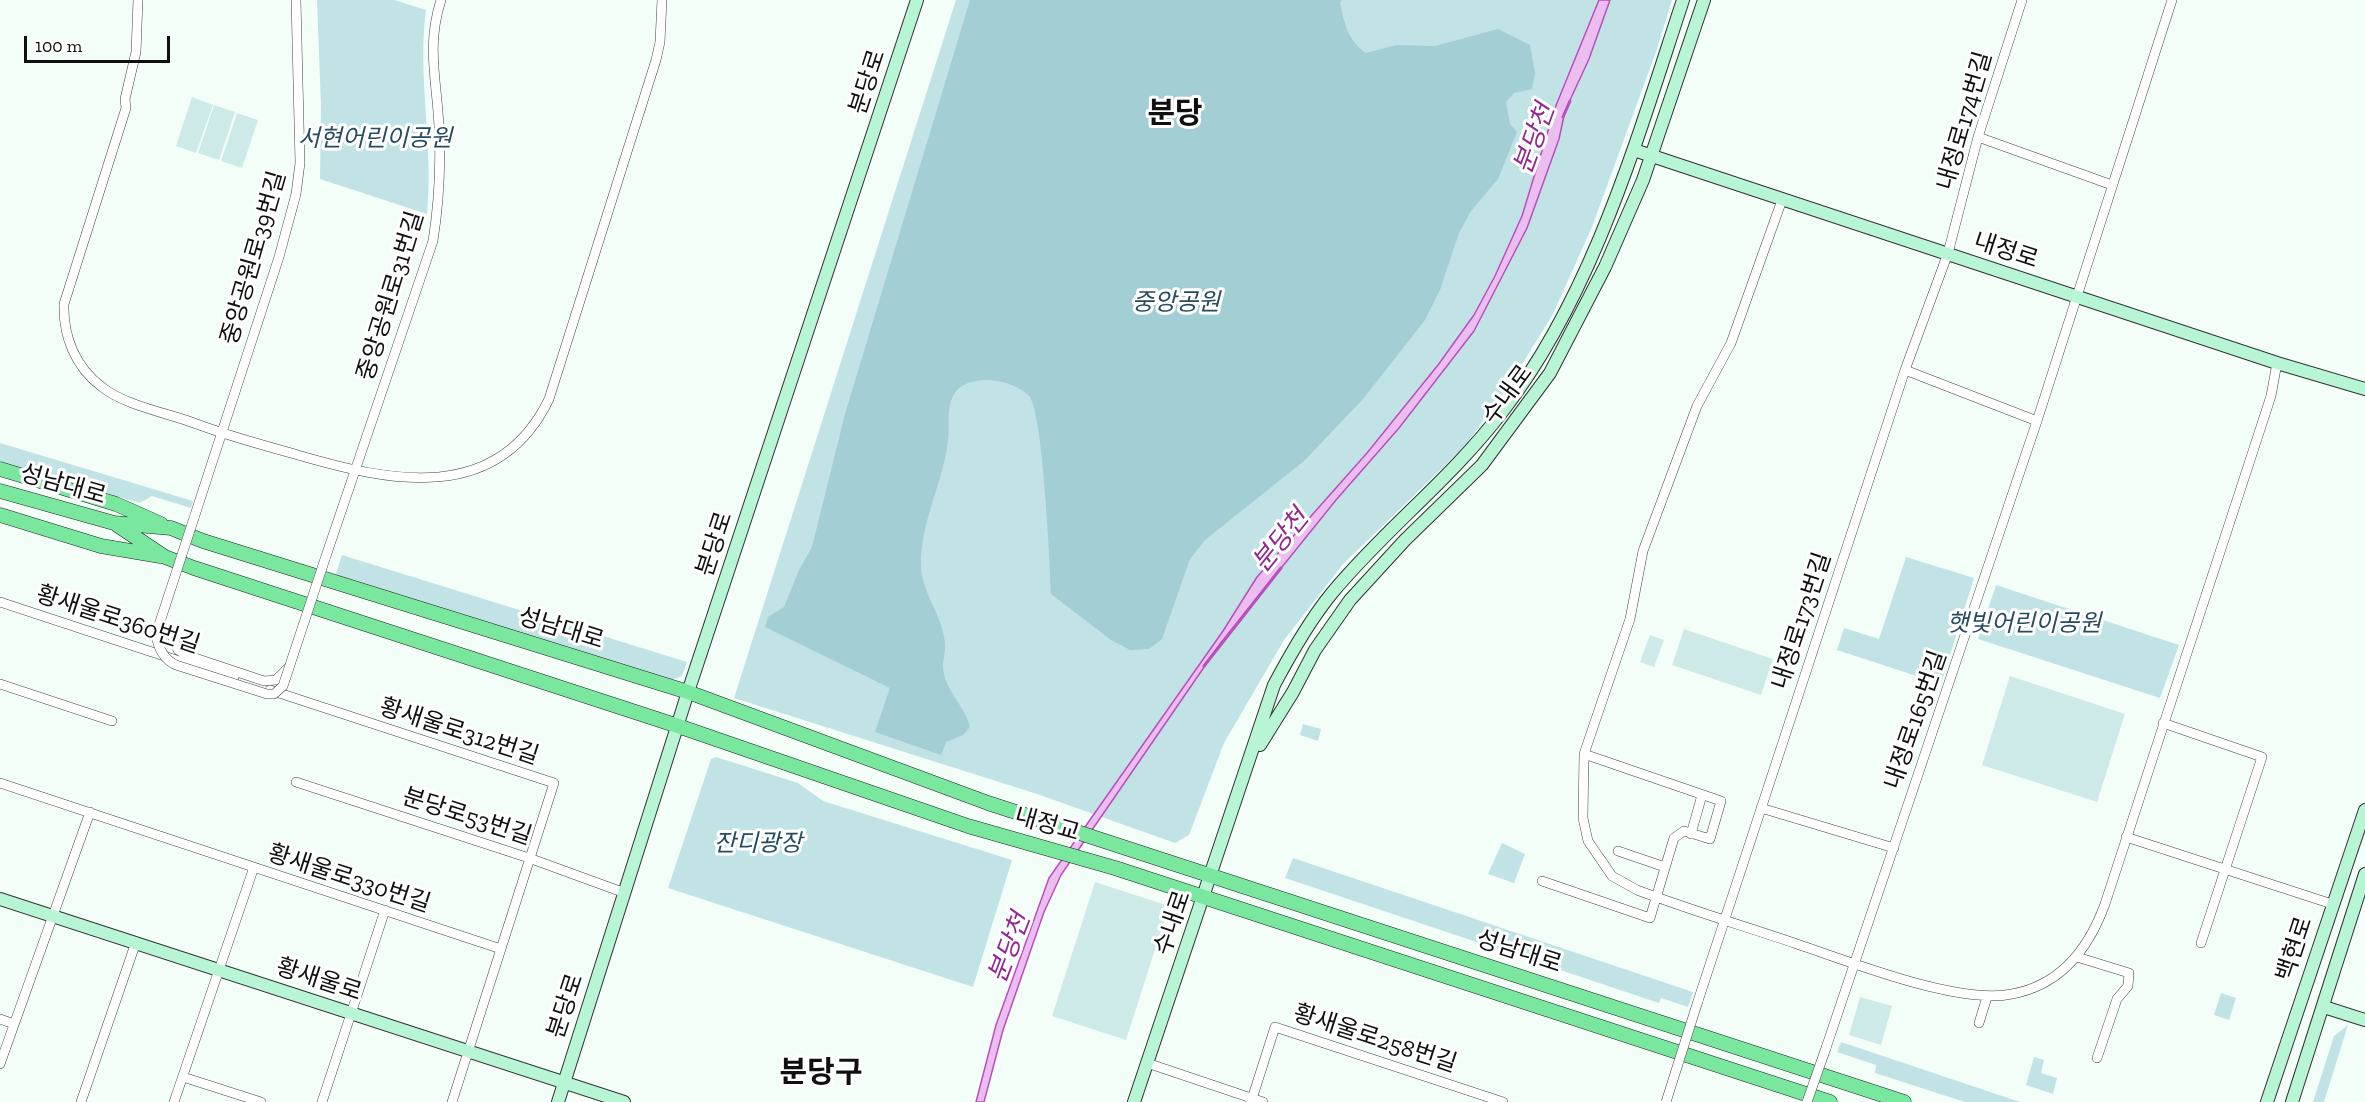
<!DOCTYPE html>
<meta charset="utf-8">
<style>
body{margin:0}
#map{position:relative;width:2365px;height:1102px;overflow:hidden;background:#f4fef8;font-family:"Zilla Slab",serif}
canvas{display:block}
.scale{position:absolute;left:24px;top:36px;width:146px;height:27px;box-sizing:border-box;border:3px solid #101010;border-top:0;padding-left:8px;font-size:18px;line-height:21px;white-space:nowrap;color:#101010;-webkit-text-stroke:4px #fff;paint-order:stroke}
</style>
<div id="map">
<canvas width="2365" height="1102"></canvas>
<div class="scale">100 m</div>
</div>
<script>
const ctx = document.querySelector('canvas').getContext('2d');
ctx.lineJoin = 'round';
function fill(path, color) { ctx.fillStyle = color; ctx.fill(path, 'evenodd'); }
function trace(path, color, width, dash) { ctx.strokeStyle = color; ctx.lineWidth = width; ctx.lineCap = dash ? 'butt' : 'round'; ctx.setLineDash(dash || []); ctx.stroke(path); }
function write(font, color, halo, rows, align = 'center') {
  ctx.font = font + ' "Zilla Slab","Noto Sans KR",serif'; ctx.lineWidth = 6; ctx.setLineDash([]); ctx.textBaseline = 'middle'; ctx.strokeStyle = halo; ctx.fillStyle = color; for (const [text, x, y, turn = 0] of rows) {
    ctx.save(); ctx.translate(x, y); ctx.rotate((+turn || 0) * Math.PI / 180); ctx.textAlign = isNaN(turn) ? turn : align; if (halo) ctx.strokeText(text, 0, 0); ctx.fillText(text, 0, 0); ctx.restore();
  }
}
fill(new Path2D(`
 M317,0H394L426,10C417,77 434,146 427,214L320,179L321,106Z
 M956,0H1672L1657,49L1592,227L1553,314L1513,379L1465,446L1343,564L1284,640L1224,743L1189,835L1175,843L1040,795L734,698Z
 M0,443L193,501L191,508L152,496L140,503L0,461Z
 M342,555L687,662L682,676L669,681L335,577Z
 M1906,557L1974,578L1941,684L1837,650L1844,628L1879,639Z
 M1996,585L2179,645L2160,698L1978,639Z
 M1303,724L1321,729L1318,741L1300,735Z
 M716,757L798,783L823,801L1012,860L973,987L668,888L711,759Z
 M1502,843L1525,854L1514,883L1488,874Z
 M1293,858L1693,992L1688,1007L1661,998L1659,1003L1285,878Z
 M2221,993L2236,998L2229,1020L2214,1015Z
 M2348,1025L2324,1102H2313L2334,1036Z
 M1841,1042L2020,1102H2021H1965L1875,1073L1876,1065L1837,1052Z
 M2034,1057L2044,1060L2041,1073L2057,1078L2053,1094L2026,1085Z`), '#c1e3e5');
fill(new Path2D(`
 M970,0H1342L1340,2C1344,23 1348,41 1366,53L1396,45L1435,46L1498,29L1530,45L1535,73L1532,89L1514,93L1506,102L1510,124L1517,132L1498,179L1471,211L1459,233L1440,290L1425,320L1363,399L1304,461L1205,540L1190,559L1162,639L1149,649L1130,650L1111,640L1051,594C1050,566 1043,411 1029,396C1013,379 966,371 953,396C946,410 950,426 948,441C943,483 920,523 921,565C921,592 943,616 945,643C946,653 941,663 944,674C948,693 965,707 970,727L963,735L946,742L941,755L875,732L890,688L765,627L768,617L784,607L799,570L812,547L845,414Z`), '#a2ced4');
fill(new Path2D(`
 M192,97L213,105L196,153L176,146Z
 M214,105L235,112L219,160L198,153Z
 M237,113L258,120L242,168L221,161Z
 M1684,629L1773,659L1761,695L1672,665Z
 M1650,635L1664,640L1654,667L1640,662Z
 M2010,676L2125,714L2097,802L1982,765Z
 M1095,882L1169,906L1126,1040L1052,1016Z
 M1860,997L1892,1006L1881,1045L1849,1035Z`), '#ceeae8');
const water = new Path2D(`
 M1599,0H1610L1589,59L1565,111L1559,139L1527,228L1474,331L1399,428L1336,500L1220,644L1061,875L1044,912L1003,1030L984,1102H976L996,1025L1049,878L1223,631L1257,577L1367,453L1438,365L1474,315L1495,276L1522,216L1555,108Z`);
fill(water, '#ecbeef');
trace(water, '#ba4ebd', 1.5);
trace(new Path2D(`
 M1563,117L1570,101
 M1204,666L1281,568`), '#ba4ebd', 3);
const street = new Path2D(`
 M138,0L136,52L125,99L126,108L64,304C63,336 75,367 102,387C124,405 167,413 194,423C228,436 263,445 298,455C390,482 498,505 549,399L656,60L660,42L662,0
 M1978,137L2112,185
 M1782,200L1731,343L1697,406L1643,551L1630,619L1584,754L1583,818L1588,841L1612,876L1637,890C1690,910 1744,926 1797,944C1851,962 1958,1005 2012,994C2061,985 2089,948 2105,904L2271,396L2277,363
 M1905,370L2037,421
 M194,518L279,257L296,194L300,163L296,0
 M325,559L433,241C439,203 441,166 439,127C437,80 426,47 441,0
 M0,602L234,679
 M159,626L172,636L178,650L186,655L264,681L276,680L289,667
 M0,684L112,721
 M270,690L554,783L452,1102
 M2163,723L2262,757L2201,943
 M296,782L529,858L625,893
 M0,783L501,949
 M1761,808L1894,848
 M1691,834L1702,795
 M2126,837L2332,904
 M1618,851L1665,867
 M1542,881L1650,918L1674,838L1684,831L1710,839L1721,801L1584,754
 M2077,957L2129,973L2128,986L2117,999L2097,1058
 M1698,1001L1905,370L1948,253L1978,137L2022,0
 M0,1019L14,1024
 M1979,1023L1987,997
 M1826,1048L2037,421L2172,0
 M1147,1063L1263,1102
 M0,1064L90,812
 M183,1077L261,1102
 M81,1102L136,942
 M174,1102L254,867
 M322,1102L385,910
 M1251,1102L1275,1027L1503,1102`);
const secondary = new Path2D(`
 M1634,150L2277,363L2365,389
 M1260,745L1293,692L1315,650L1350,600L1405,540L1482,465L1550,373L1605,267L1643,180L1704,0
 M0,899L624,1102
 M2324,1007L2365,1020
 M558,1102L688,692L917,0
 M1134,1102L1274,685C1291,653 1309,621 1332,593C1385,529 1450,480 1502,412C1593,295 1637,139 1683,0
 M2267,1102L2365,810
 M2292,1102L2365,874`);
const primary = new Path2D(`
 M0,469L116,504L161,524
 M0,491L114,523L171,528L203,541L688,692L988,803L1904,1102
 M0,515L101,546L160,556
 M117,525L165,557L194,568L678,726L968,826L1115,868L1830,1102`);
trace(street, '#434343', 10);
trace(secondary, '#323232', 14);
trace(primary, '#212121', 15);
trace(street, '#fff', 9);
trace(secondary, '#b7f5d4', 12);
trace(primary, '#79e89e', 14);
const streetBridge = new Path2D(`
 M194,518L156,634C158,648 163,659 176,665L267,694H274L283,686L325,559
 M1666,1102L1698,1001
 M1807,1102L1826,1048`);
trace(streetBridge, '#434343', 10, []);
trace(streetBridge, '#fff', 9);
write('24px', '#101010', '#fff', [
 ["분당로",868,82,-72],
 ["내정로174번길",1965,121,-74],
 ["내정로",2006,251,18],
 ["중앙공원로39번길",254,258,-74],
 ["중앙공원로31번길",391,296,-73],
 ["수내로",1508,395,-54],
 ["성남대로",63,485,16],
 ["분당로",715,544,-72],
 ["황새울로360번길",118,620,18],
 ["내정로173번길",1802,621,-72],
 ["성남대로",561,629,17],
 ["내정로165번길",1916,720,-71],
 ["황새울로312번길",459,732,18],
 ["분당로53번길",467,817,18],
 ["내정교",1047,825,16],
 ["황새울로330번길",349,879,18],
 ["수내로",1173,923,-71],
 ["백현로",2295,949,-72],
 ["성남대로",1519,952,18],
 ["황새울로",319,980,18],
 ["분당로",566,1006,-72],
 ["황새울로258번길",1375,1039,18]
]);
write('italic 24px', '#274c60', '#fff', [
 ["서현어린이공원",375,139],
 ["중앙공원",1176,303],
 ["햇빛어린이공원",2024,624],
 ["잔디광장",758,844]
]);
write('italic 26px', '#932792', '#fff', [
 ["분당천",1535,139,-70],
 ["분당천",1281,541,-51],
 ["분당천",1010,948,-69]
]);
write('bold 30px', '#101010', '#fff', [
 ["분당",1175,114],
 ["분당구",821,1073]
]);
</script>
